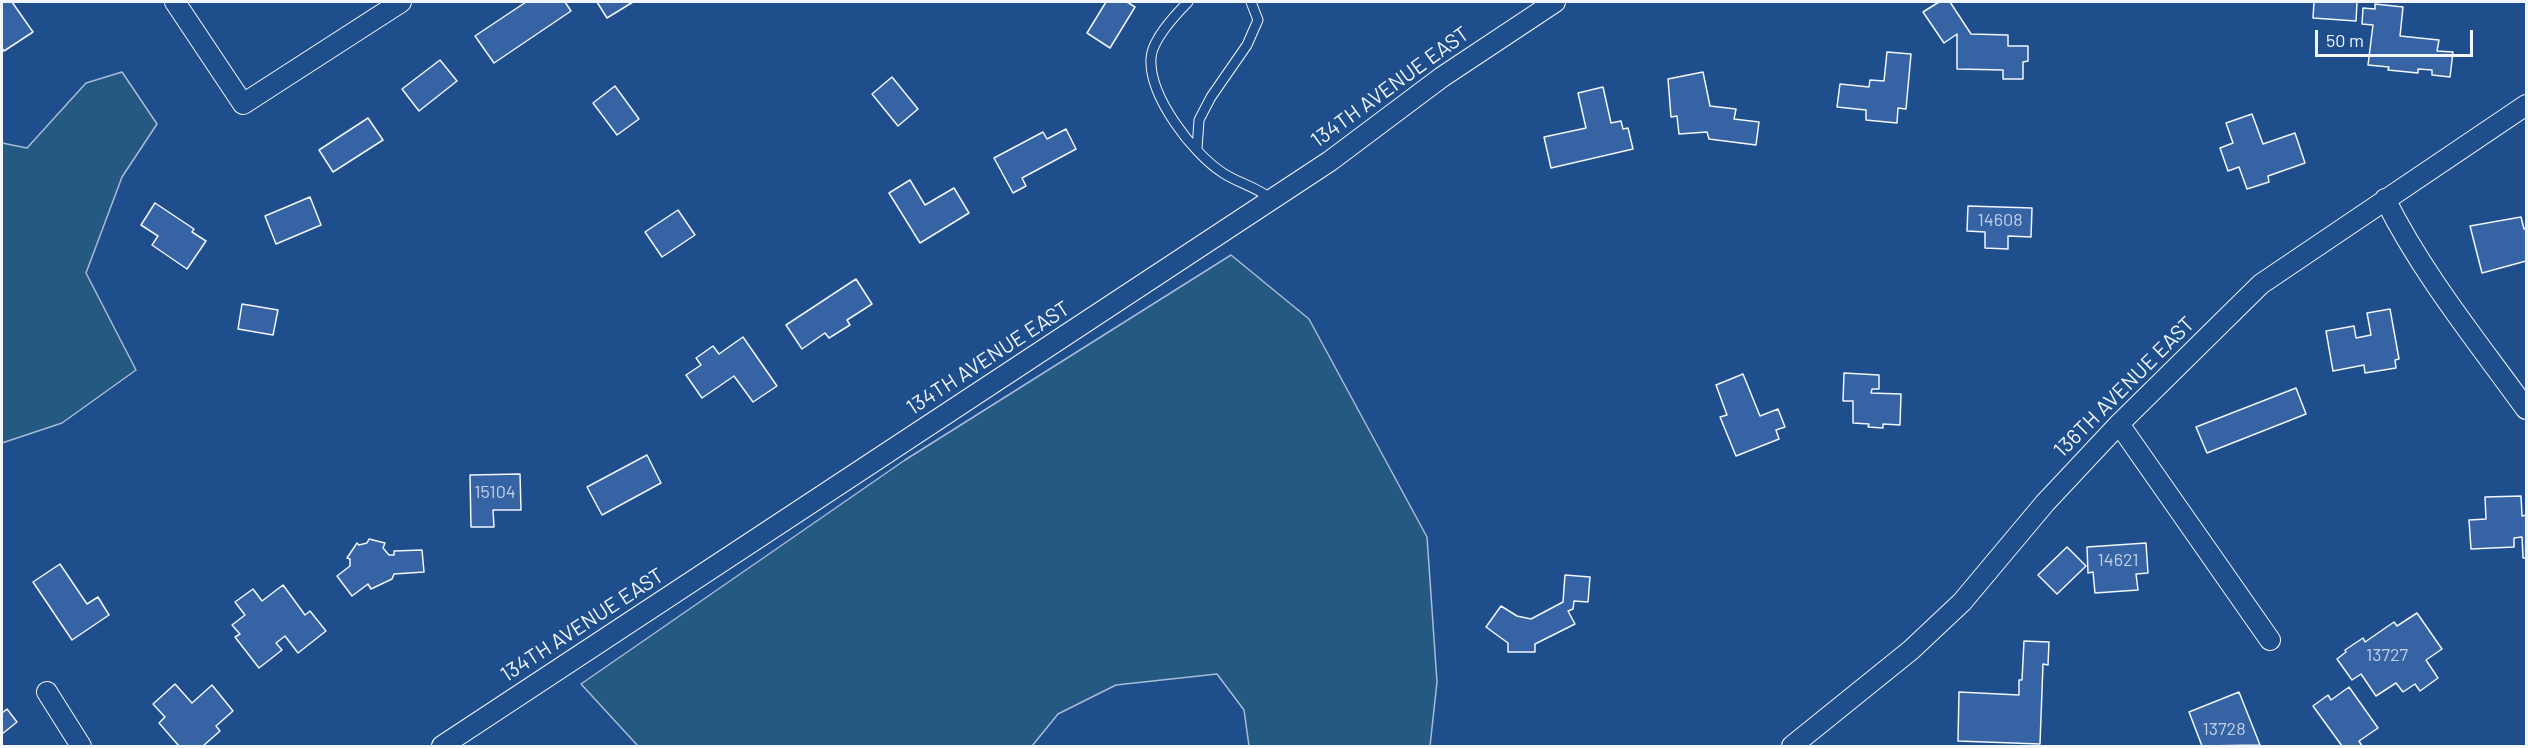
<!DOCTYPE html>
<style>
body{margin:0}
#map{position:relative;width:2528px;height:748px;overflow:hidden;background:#1f4e8c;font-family:Barlow,sans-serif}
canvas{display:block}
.frame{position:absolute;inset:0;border:3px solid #f2f6ff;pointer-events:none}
.scale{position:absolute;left:2315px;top:30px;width:158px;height:27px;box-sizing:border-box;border:3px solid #f2f6ff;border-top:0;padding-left:8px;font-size:18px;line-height:21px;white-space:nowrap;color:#f2f6ff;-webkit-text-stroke:4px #1f4e8c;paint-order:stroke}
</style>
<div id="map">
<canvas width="2528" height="748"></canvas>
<div class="frame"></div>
<div class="scale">50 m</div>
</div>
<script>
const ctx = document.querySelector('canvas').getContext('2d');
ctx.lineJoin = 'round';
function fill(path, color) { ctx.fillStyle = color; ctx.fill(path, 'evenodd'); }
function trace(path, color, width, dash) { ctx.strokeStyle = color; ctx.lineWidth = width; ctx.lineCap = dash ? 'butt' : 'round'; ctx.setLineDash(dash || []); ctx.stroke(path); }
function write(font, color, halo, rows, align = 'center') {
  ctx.font = font + ' Barlow,sans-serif'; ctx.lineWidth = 4.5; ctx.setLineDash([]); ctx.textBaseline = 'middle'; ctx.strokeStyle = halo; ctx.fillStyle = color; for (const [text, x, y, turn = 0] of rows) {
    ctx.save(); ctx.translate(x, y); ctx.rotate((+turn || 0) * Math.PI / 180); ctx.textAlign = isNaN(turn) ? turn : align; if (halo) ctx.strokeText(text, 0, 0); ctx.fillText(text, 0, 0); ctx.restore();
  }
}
const green = new Path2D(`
 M122,72L157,124L122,177L86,273L136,370L62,423L2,443V143L27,148L86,83Z
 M1231,255L1309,319L1427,537L1437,682L1430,746H1249L1244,710L1217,674L1116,685L1058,714L1032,746H638L581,684L905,460Z`);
fill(green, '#245a82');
trace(green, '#a8bbd7', 1.5);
const building = new Path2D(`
 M2,2H12L33,32L4,51L2,48Z
 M526,2H565L571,11L494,63L475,36Z
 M597,2H633L607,18Z
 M1106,2H1127L1135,7L1110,48L1087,33Z
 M1939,2H1950L1971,34L2008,35V46H2028V61L2023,62V79H2003V70L1957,69V34L1944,43L1923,12Z
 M2314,2H2357L2356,21L2313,18Z
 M2375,4L2403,7L2400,36L2439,40L2437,51L2453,52L2450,77L2432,75V70L2418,69V73L2388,70L2389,67L2368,65L2373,25L2362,24L2363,8L2375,9Z
 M1887,52L1911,54L1906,109L1898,108L1897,123L1866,120V110L1837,107L1840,84L1869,87L1870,80L1884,81Z
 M440,60L457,81L419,111L402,89Z
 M1703,72L1710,106L1736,109L1734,119L1759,122L1756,145L1709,139L1707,132L1679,134L1677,116L1671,117L1668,79Z
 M892,77L918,109L898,126L872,94Z
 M615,86L639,119L617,135L593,103Z
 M1603,87L1611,123L1621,121L1623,129L1628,128L1633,149L1551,168L1544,137L1586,128L1578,93Z
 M2252,114L2263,144L2295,133L2305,163L2268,176L2269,182L2247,189L2239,167L2228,171L2220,148L2233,143L2226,123Z
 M368,118L383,140L333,172L319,150Z
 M1066,129L1076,149L1022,178L1026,186L1013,193L994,158L1043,132L1047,139Z
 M910,180L925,205L954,188L969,213L920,243L889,193Z
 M310,197L321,225L276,244L265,216Z
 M155,203L194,229L192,232L206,241L187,269L152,245L158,236L141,225Z
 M1968,206L2032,208L2031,237L2008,236V249L1985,248V232L1967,231Z
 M678,210L695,235L662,257L645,232Z
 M2521,217L2524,229L2526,228V261L2482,273L2470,226Z
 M856,279L872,304L847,320L850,325L829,338L825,333L802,349L786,325Z
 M242,304L278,310L273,335L238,329Z
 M2390,309L2399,359L2395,360L2396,368L2365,373L2364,365L2333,371L2326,331L2354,326L2356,338L2371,335L2367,313Z
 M743,337L777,386L753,402L734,376L702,398L686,375L701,365L696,358L713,346L719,354Z
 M1844,373L1879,375V389H1872L1871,393L1901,394L1900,425L1883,424V428L1868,427L1869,424L1853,423V401H1843Z
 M1743,374L1760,416L1778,409L1785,427L1776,430L1779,439L1736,456L1720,417L1727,415L1716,385Z
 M2296,388L2306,414L2207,453L2196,427Z
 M647,455L661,483L602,515L587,487Z
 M520,474L521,510H493L494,527H471L470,475Z
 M2521,496L2522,516L2526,515V558H2523L2522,537L2514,538V547L2471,549L2469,520L2486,519L2485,497Z
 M369,539L385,543L383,548L389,555H394V551L422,550L424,572L394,574L392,579L371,589L368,584L352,596L337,576L350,566V559L347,558L357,543L359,545L367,543Z
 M2146,543L2148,573L2136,574L2138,590L2095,593L2093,572L2088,573L2087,547Z
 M2067,547L2086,566L2057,594L2038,575Z
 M60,564L87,604L98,597L109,615L72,640L33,582Z
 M1565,575L1590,577L1588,602L1574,601L1573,609L1568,611L1575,624L1535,644V652H1508V643L1486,627L1501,606L1517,616L1531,619L1563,602Z
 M283,585L305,615L310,611L326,631L298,653L285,636L276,643L282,650L259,668L235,637L240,634L232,625L245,615L235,602L253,589L262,601Z
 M2417,613L2442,649L2426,660L2438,678L2420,691L2415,684L2403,692L2396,683L2376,696L2361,674L2352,680L2337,659L2346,652L2345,650L2363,638L2365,642L2394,622L2397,626Z
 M2024,641L2049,642L2048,665L2043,664L2040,744L1958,741L1959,692L2019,695V680H2022Z
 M175,684L192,703L212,685L233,711L216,726L220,731L203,746H179L159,723L165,717L153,704Z
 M2349,687L2378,728L2359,741L2362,746H2342L2313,706L2328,695L2331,700Z
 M2239,692L2260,745L2202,746L2189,712Z
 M7,709L17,722L2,734V713Z`);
fill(building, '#3563a3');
trace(building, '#f2f6ff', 1.5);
const service = new Path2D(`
 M1188,2C1176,14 1151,41 1151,59C1149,96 1192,153 1223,173C1238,183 1257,187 1271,199
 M1197,149L1199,120L1211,97L1247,45L1258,20L1251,2`);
const minor = new Path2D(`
 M175,2L243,104L401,2
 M2385,199C2423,275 2477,341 2526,409
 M2119,424L2270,640
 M47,692L81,746
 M442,746L1330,161L1442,77L1555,2
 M1792,746L1911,650L1962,602L2045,503L2119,424L2261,284L2526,105`);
trace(service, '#f2f6ff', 11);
trace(minor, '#f2f6ff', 22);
trace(service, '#1f4e8c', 9);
trace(minor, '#1f4e8c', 20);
write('18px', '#c3d1e8', null, [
 ["14608",2000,220],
 ["15104",495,492],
 ["14621",2118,560],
 ["13727",2387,655],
 ["13728",2224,729]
]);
write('21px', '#f2f6ff', '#1f4e8c', [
 ["134TH AVENUE EAST",1390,87,-36],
 ["134TH AVENUE EAST",988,358,-33],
 ["136TH AVENUE EAST",2124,387,-45],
 ["134TH AVENUE EAST",582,625,-33]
]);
</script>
